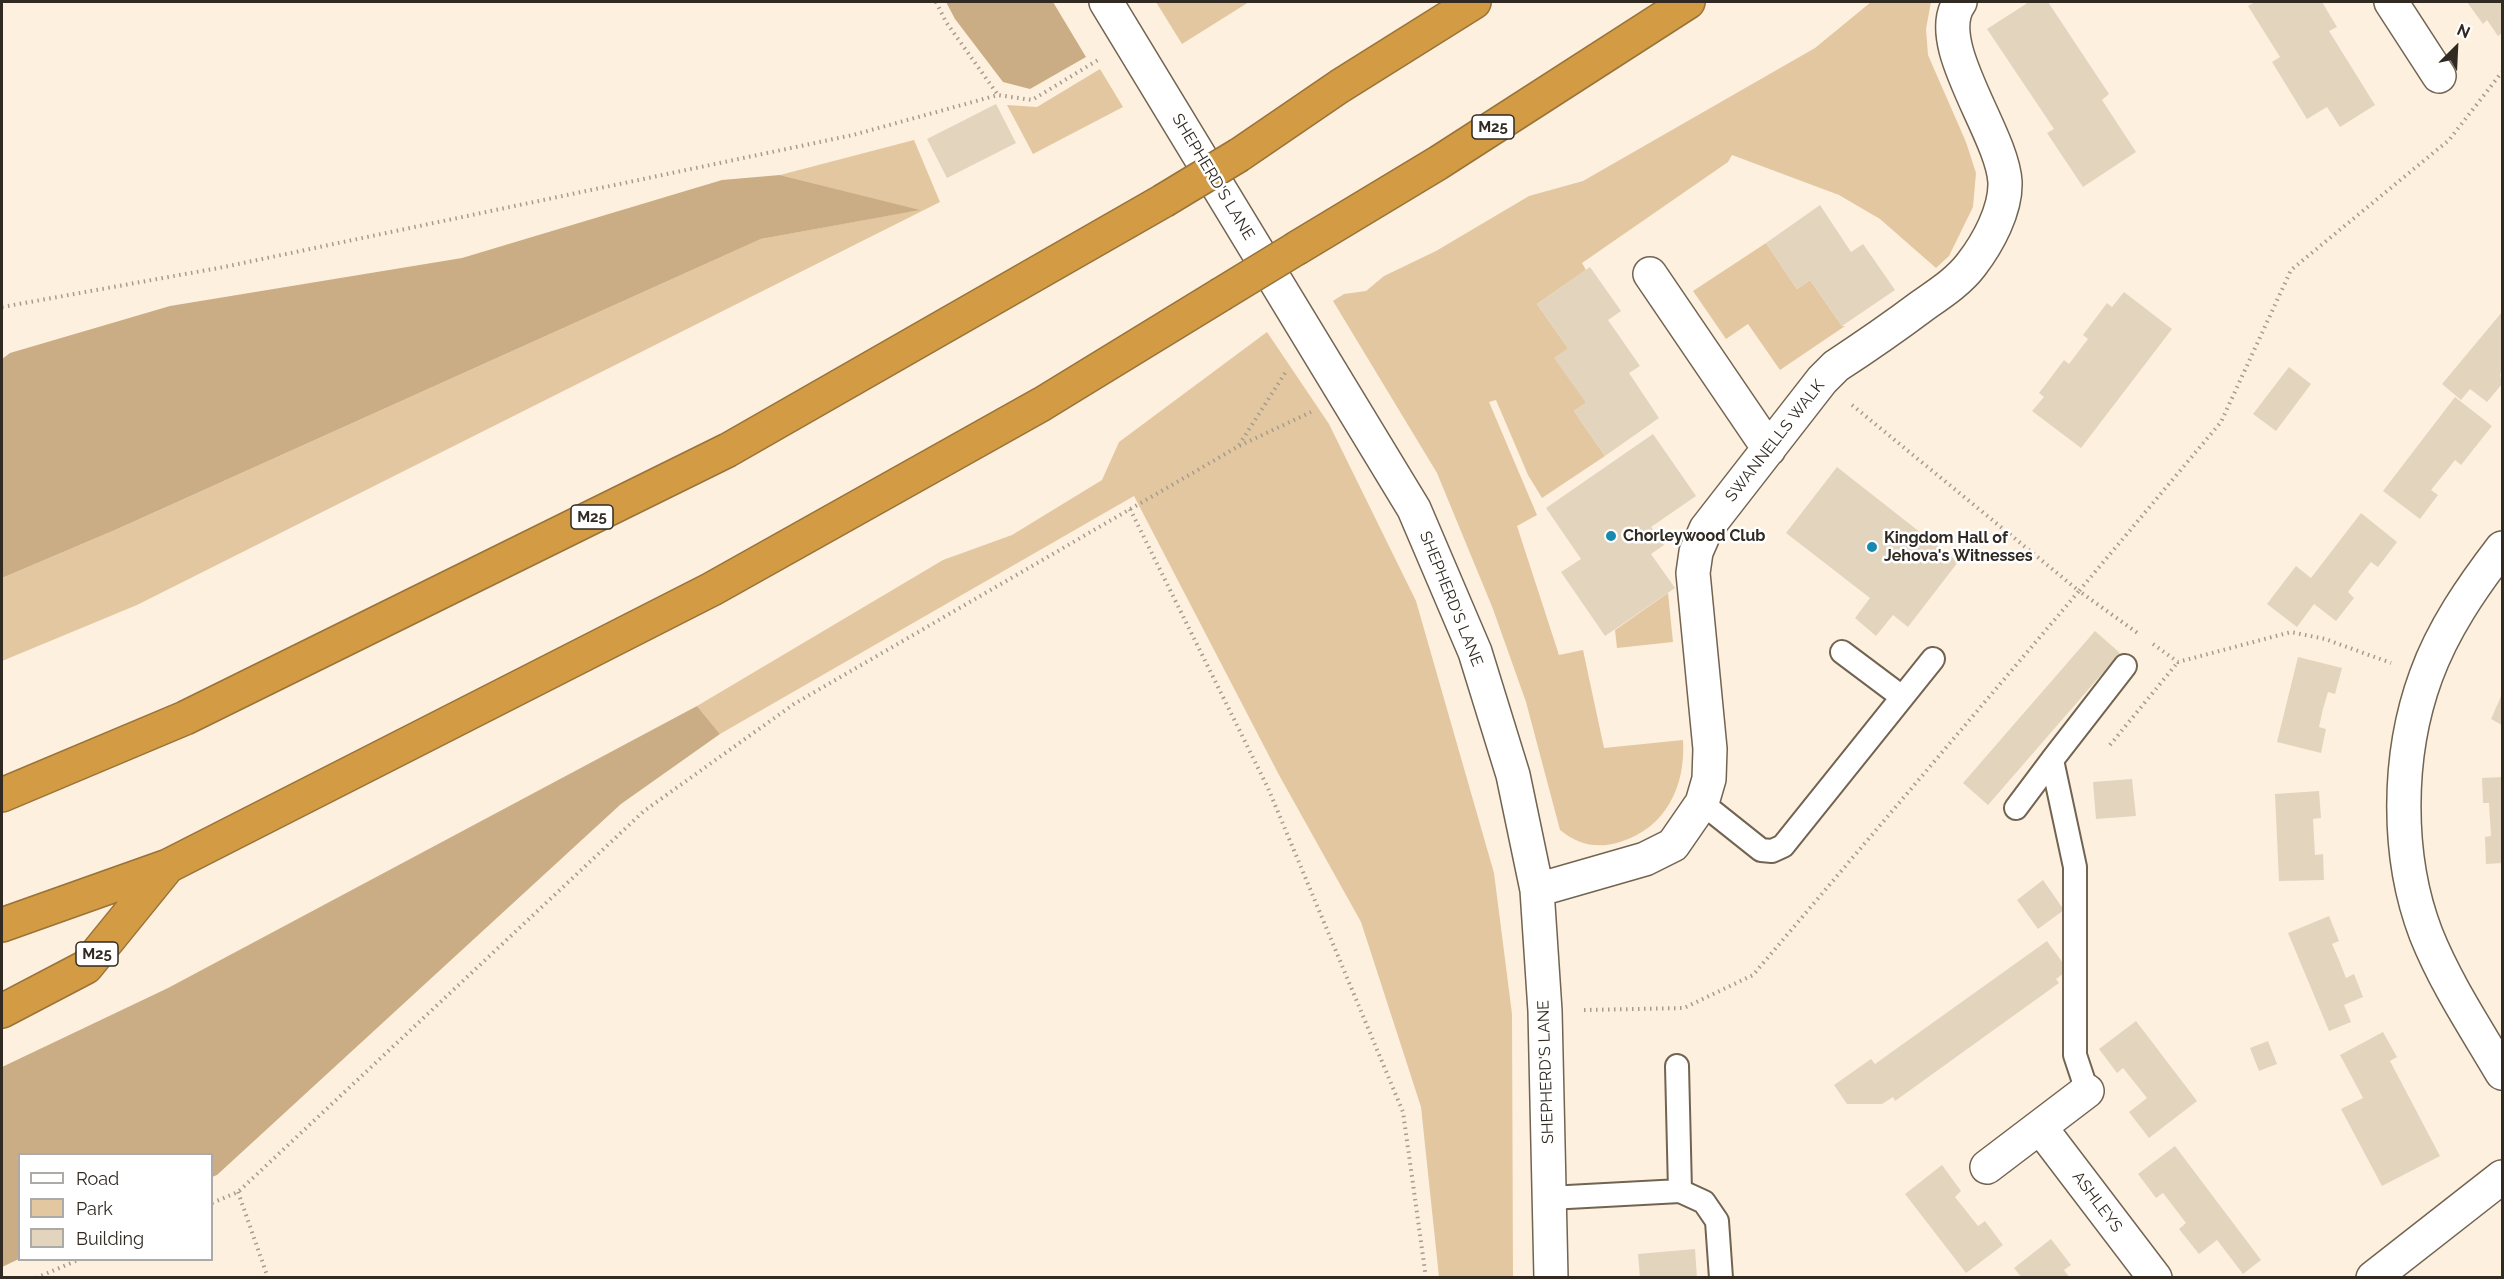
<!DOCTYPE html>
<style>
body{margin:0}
#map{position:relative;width:2504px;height:1279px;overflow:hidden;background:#fdf0df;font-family:Raleway,sans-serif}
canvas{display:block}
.frame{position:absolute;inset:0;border:3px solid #302a22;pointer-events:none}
.legend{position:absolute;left:18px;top:1153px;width:195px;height:108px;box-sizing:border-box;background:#fff;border:2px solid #acaaa7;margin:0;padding:8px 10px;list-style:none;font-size:18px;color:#302a22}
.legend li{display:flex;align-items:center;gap:12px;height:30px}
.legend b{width:30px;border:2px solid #acaaa7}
.north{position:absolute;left:2426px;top:18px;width:60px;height:60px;-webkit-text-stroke:4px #fff;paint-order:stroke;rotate:24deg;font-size:16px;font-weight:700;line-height:24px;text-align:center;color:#302a22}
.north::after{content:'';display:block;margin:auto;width:21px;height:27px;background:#302a22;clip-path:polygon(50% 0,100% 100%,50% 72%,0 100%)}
</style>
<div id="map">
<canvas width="2504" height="1279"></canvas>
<div class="frame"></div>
<ul class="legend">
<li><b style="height:8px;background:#fff"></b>Road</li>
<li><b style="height:16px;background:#e3c7a1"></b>Park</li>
<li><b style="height:16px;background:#e3d4be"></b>Building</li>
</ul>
<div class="north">N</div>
</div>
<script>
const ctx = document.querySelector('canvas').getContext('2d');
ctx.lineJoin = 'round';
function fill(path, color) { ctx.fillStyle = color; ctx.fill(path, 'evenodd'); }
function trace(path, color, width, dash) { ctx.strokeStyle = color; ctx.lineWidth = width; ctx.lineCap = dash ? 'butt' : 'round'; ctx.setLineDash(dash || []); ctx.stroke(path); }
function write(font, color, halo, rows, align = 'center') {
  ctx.font = font + ' Raleway,sans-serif'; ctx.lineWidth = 5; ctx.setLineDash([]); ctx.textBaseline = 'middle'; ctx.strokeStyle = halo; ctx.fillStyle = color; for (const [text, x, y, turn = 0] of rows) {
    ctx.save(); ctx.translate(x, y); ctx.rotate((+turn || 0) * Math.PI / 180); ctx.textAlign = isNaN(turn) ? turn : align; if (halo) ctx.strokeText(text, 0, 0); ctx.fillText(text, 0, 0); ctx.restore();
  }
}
fill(new Path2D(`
 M1156,2H1249L1182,44Z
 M1871,2H1931L1926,29L1928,55L1966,142L1976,173L1973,207L1949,256L1936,268L1880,219L1839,195L1732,155L1728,162L1582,263L1586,270L1537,304L1568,348L1586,403L1574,411L1605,456L1542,498L1528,475L1496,400L1489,402L1537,515L1517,526L1559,655L1583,650L1604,748L1683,740C1686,786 1666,828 1620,842C1598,849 1578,845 1560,830L1526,702L1493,609L1437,473L1333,301L1344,294L1366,291L1384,276L1436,251L1529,196L1583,181L1815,48Z
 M1100,69L1123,107L1033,154L1007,105L1037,107Z
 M914,140L940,202L137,605L2,661V578L115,530L761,239L918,210L780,175Z
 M1766,243L1797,289L1810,280L1842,326H1845L1780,370L1748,324L1726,339L1693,291Z
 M1267,332L1329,424L1416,601L1494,873L1512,1014L1513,1277H1439L1421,1107L1361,922L1279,775L1134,496L720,734L697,706L943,560L1012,535L1102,480L1119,442Z
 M1668,593L1673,642L1617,648L1615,630Z`), '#e3c7a1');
fill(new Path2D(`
 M946,2H1053L1086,57L1030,89L1003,82L955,19Z
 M780,175L920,210L761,239L115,530L2,578V359L10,353L170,306L462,258L722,180Z
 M697,706L720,734L621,804L217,1175L212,1177V1154H20L19,1259L2,1267V1067L168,988Z`), '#caad84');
fill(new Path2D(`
 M2029,2H2048L2109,94L2102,100L2136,152L2083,187L2047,133L2054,129L1987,29Z
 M2255,2H2322L2337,27L2329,31L2375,105L2340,127L2327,107L2307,119L2272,62L2280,57L2248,6Z
 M2467,2H2502V33L2498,36L2487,20L2483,24Z
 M996,104L1016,143L947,178L927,139Z
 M1820,205L1851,252L1863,244L1895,290L1842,326L1810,280L1797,289L1766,243Z
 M1590,267L1621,311L1608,320L1640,366L1629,373L1659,418L1605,456L1574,411L1586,403L1554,358L1568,348L1537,304Z
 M2124,292L2172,329L2081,448L2032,411L2044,397L2039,393L2052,376L2064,360L2069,364L2088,339L2083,335L2107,303L2112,307Z
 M2502,312V371L2500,374L2502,384L2487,402L2470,389L2461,400L2442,384Z
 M2289,367L2311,384L2276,431L2253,414Z
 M2455,397L2492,426L2461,465L2455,460L2444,474L2431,490L2438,495L2420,519L2383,491Z
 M1653,434L1696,496L1651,527L1664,545L1651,554L1675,588L1605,636L1561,572L1581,559L1546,508Z
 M1837,467L1958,562L1908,627L1893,615L1876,636L1855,618L1870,598L1786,533Z
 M2361,513L2397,542L2378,567L2371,562L2360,576L2348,592L2354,598L2336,621L2314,604L2297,627L2267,604L2296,566L2311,578Z
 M2095,631L2120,653L1988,805L1963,783Z
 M2298,657L2342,668L2335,694L2328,692L2323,709L2319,727L2326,729L2321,753L2277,742Z
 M2502,694V725L2491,719Z
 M2502,777V863L2486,864L2485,837L2491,836L2489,803H2483L2482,778Z
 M2132,779L2136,816L2096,819L2093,782Z
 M2319,791L2321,818L2313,819L2315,855L2323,854L2324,880L2279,881L2275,794Z
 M2043,880L2064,910L2038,929L2017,900Z
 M2329,916L2339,941L2332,944L2339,960L2346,978L2354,974L2363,997L2344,1005L2351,1022L2329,1031L2288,933Z
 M2047,941L2068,970L2056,979L2059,983L1895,1101L1893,1097L1882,1104H1847L1834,1085L1871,1059L1875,1064Z
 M2136,1021L2197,1101L2149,1138L2129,1112L2147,1098L2123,1068L2117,1073L2099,1049Z
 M2383,1032L2397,1057L2390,1061L2440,1156L2382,1186L2341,1109L2363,1098L2340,1055Z
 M2268,1041L2277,1064L2259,1071L2250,1048Z
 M2175,1146L2261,1260L2243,1274L2217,1240L2199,1254L2179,1229L2186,1223L2163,1193L2156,1198L2138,1174Z
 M1942,1165L1961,1191L1955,1197L1978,1226L1985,1221L2003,1245L1966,1273L1905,1194Z
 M2051,1239L2071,1265L2064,1270L2070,1278H2022L2014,1268Z
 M1695,1249L1697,1278H1640L1638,1254Z`), '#e3d4be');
const lane = new Path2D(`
 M1842,652L1902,697
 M1702,803L1761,850L1772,851L1783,846L1933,659
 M2016,808L2052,760
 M2087,1091L2075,1055V867L2052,760L2125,666
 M1680,1191L1704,1202L1717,1221L1721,1278
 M1549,1198L1680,1191L1677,1066`);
const street = new Path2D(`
 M1106,2L1414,509L1475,652L1513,775L1537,890L1545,1011L1551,1278
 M2391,2L2439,76
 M1650,274L1769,449
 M2502,548C2472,587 2443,629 2426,676C2397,755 2396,856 2426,934C2446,984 2475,1027 2502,1073
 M1537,890L1645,859L1673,845L1702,803L1709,779L1710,749L1693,573L1696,552L1706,529L1822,380L1836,366C1865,347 1894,327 1922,306C1939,294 1958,282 1971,265C1988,243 2006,210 2005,182C2002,132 1930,43 1960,2
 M2040,1127L2155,1278
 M1987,1167L2087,1091
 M2373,1278L2502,1177`);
const highway = new Path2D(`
 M1239,155L1340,86L1474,2
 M1297,248L1438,163L1688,2
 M2,795L185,718L728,450L1163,201
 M2,925L168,866L712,589L1042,404L1220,295
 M2,1011L86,967L168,866`);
trace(lane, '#726451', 26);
trace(street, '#726451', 36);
trace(highway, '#997338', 36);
trace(new Path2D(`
 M936,2L946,22L998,95
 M2,307L224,267L853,135L998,95L1032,100L1098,60
 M1852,405L2079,591L2221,422L2291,270L2449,140L2502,72
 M1239,445L1285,373
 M1130,509L1268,788L1403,1112L1426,1278
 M2153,644L2178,662L2291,632L2325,639L2391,663
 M2110,745L2178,662
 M1584,1010L1684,1008L1753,975L2079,591L2139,634
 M238,1192L268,1278
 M212,1203L238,1192L644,811L794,704L1239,446L1311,412
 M36,1278L78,1260`), '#a59b8e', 4, [1.5, 4.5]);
trace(lane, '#fff', 22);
trace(street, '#fff', 33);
trace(highway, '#d29b44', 33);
const highwayBridge = new Path2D(`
 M1163,201L1239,155
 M1220,295L1297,248`);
trace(highwayBridge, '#997338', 36, []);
trace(highwayBridge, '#d29b44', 33);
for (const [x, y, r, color] of [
 [1611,536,6,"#188aaf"],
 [1872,547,6,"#188aaf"]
]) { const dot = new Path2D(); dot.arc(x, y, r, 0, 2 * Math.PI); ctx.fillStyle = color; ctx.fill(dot); trace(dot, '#fff', 2); }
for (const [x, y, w] of [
 [1493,127,42],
 [592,517,42],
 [97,954,42]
]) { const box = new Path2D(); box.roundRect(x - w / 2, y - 12, w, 24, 4.5); ctx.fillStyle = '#fff'; ctx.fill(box); trace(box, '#302a22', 1.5); }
write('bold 15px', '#302a22', null, [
 ["M25",1493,127],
 ["M25",592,517],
 ["M25",97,954]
]);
write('16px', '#302a22', '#fff', [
 ["SHEPHERD'S LANE",1213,177,59],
 ["SWANNELLS WALK",1775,441,-52],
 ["SHEPHERD'S LANE",1451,599,68],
 ["SHEPHERD'S LANE",1546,1072,-92],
 ["ASHLEYS",2097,1202,53]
]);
write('bold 16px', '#302a22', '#fff', [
 ["Chorleywood Club",1623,536],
 ["Kingdom Hall of",1884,538],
 ["Jehova's Witnesses",1884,556]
], 'left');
</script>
